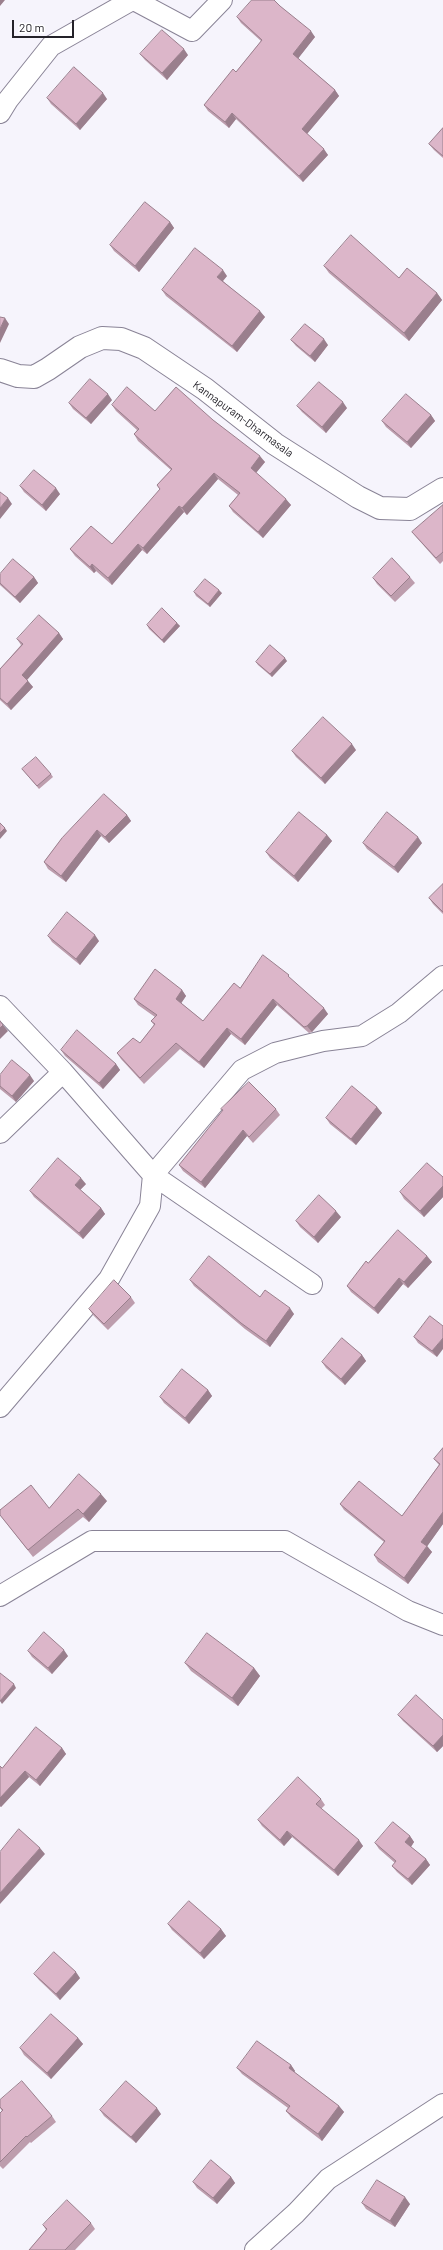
<!DOCTYPE html>
<style>
body{margin:0}
#map{position:relative;width:443px;height:2250px;overflow:hidden;background:#f6f4fc;font-family:Barlow,sans-serif}
canvas{display:block}
.scale{position:absolute;left:12px;top:20px;width:62px;height:18px;box-sizing:border-box;border:2px solid #242229;border-top:0;padding-left:5px;font-size:12px;line-height:14px;white-space:nowrap;color:#242229;-webkit-text-stroke:3px #fff;paint-order:stroke}
</style>
<div id="map">
<canvas width="443" height="2250"></canvas>
<div class="scale">20 m</div>
</div>
<script>
const ctx = document.querySelector('canvas').getContext('2d');
ctx.lineJoin = 'round';
function trace(path, color, width, dash) { ctx.strokeStyle = color; ctx.lineWidth = width; ctx.lineCap = dash ? 'butt' : 'round'; ctx.setLineDash(dash || []); ctx.stroke(path); }
function fill(path, color) { ctx.fillStyle = color; ctx.fill(path, 'evenodd'); }
function write(font, color, halo, rows, align = 'center') {
  ctx.font = font + ' Barlow,sans-serif'; ctx.lineWidth = 3.5; ctx.setLineDash([]); ctx.textBaseline = 'middle'; ctx.strokeStyle = halo; ctx.fillStyle = color; for (const [text, x, y, turn = 0] of rows) {
    ctx.save(); ctx.translate(x, y); ctx.rotate((+turn || 0) * Math.PI / 180); ctx.textAlign = isNaN(turn) ? turn : align; if (halo) ctx.strokeText(text, 0, 0); ctx.fillText(text, 0, 0); ctx.restore();
  }
}
const street = new Path2D(`
 M134,0L192,31L222,0
 M0,113L8,100L51,46L132,0
 M0,1006L63,1072L153,1175L312,1284
 M0,1133L63,1072
 M0,1407L109,1279L150,1206L153,1175L242,1070L275,1053L323,1041L362,1036L399,1013L443,976
 M0,1596L92,1541H285L408,1611L443,1625
 M255,2250L296,2213L328,2179L443,2104`);
const secondary = new Path2D(`
 M0,370L18,376L34,377L48,369L80,347L102,338L121,339L144,348L205,389L275,444L358,497L380,508L410,509L443,489`);
trace(street, '#898396', 22);
trace(secondary, '#898396', 24);
trace(street, '#fff', 20);
trace(secondary, '#fff', 22);
fill(new Path2D(`
 M280,6L315,37L298,58L335,90L339,96L307,134L328,155L303,182L236,119L229,128L208,111L204,105L236,72L261,41L241,23L237,17Z
 M140,54L188,55L167,80L145,60Z
 M47,98L107,99L80,130L51,104Z
 M443,128V158L434,150L429,144Z
 M170,222L174,228L139,272L114,251L110,245Z
 M324,266L399,278L437,293L442,300L409,341L329,273Z
 M227,276L223,281L265,317L237,352L166,296L162,290Z
 M291,340L328,345L315,362L296,346Z
 M112,400L91,424L73,409L69,403Z
 M112,405L213,420L265,462L256,473L291,505L263,538L233,512L229,506L238,495L218,479L187,515L184,512L147,554L142,550L112,585L96,571L94,573L75,556L70,549L112,544L160,490L157,485L171,470L138,441L134,434L137,430L116,411Z
 M297,406L347,408L326,433L302,412Z
 M431,415L435,421L411,448L386,427L382,421Z
 M20,486L60,494L46,511L24,492Z
 M443,505V561L440,564L417,538L412,532Z
 M0,574L34,577L38,583L20,603L0,585Z
 M410,577L415,583L395,602L377,584L373,578Z
 M194,592L222,593L210,607L196,596Z
 M177,623L180,626L164,643L149,629L147,625Z
 M59,633L63,639L27,680L33,687L11,710L0,700V669L21,645L17,639Z
 M287,661L272,677L258,665L256,662Z
 M356,750L325,784L296,757L292,751Z
 M22,769L51,774L53,777L39,789Z
 M127,815L131,821L109,843L101,836L66,882L48,869L44,862L62,838Z
 M327,835L332,841L298,882L270,858L266,852Z
 M363,843H422L398,873L367,849Z
 M443,884V914L433,904L429,898Z
 M48,936L99,941L80,965L52,942Z
 M293,981L328,1014L312,1032L309,1033L277,1005L245,1045L231,1034L204,1068L180,1049L144,1084L121,1059L117,1053L140,1043L154,1025L151,1021L155,1017L138,1005L134,999L182,990L186,996L181,1003L203,1021L240,988Z
 M61,1050L116,1064L120,1070L103,1089L65,1056Z
 M0,1075L34,1081L16,1102L0,1089Z
 M377,1107L382,1113L356,1145L330,1124L326,1118Z
 M276,1109L280,1115L253,1143L247,1136L205,1188L183,1171L179,1165Z
 M443,1177V1197L424,1217L404,1199L400,1192Z
 M86,1184L80,1190L101,1208L105,1214L83,1239L34,1197L30,1191Z
 M341,1217L318,1243L300,1227L296,1221Z
 M427,1256L432,1262L408,1288L403,1284L378,1314L351,1292L347,1286L368,1263Z
 M190,1280L260,1297L294,1314L270,1347L245,1329L194,1286Z
 M131,1297L135,1303L108,1330L93,1315L89,1309Z
 M430,1316L437,1357L418,1343L414,1337Z
 M362,1355L366,1361L345,1385L326,1368L322,1362Z
 M208,1390L212,1396L189,1424L164,1403L160,1397Z
 M443,1448V1524L427,1546L432,1552L408,1584L378,1562L374,1555L384,1542L344,1510L340,1504L402,1516L439,1465L434,1459Z
 M107,1501L89,1522L83,1517L33,1557L0,1515L49,1508Z
 M28,1651L68,1656L52,1674L32,1657Z
 M185,1663L254,1668L260,1676L238,1706L191,1671Z
 M398,1715L443,1720V1746L437,1752L403,1721Z
 M62,1748L66,1754L40,1786L29,1777L1,1807L0,1806V1766L2,1768Z
 M321,1799L325,1805L321,1809L363,1846L338,1876L292,1837L284,1846L262,1826L258,1820Z
 M410,1836L414,1842L411,1847L426,1859L430,1865L412,1885L397,1872L392,1866L395,1863L379,1849L375,1843Z
 M168,1924L221,1929L226,1936L204,1959L172,1930Z
 M34,1974L80,1978L60,2000L39,1980Z
 M78,2038L83,2044L51,2079L24,2055L20,2048Z
 M291,2065L295,2071L294,2072L339,2106L344,2112L322,2141L291,2117L286,2111L288,2108L242,2074L237,2068Z
 M0,2100L52,2116L56,2122L31,2143L30,2142L3,2169L0,2166V2113L2,2111L0,2108Z
 M100,2110L161,2114L136,2143L104,2116Z
 M231,2177L235,2183L217,2204L197,2188L193,2182Z
 M362,2203L410,2204L395,2227L366,2209Z
 M91,2223L95,2229L75,2250H29L46,2230L43,2225Z`), '#bd9dad');
fill(new Path2D(`
 M0,0H5L0,6Z
 M311,31L315,37L297,60L293,54Z
 M184,49L188,55L167,80L162,73Z
 M335,90L339,96L306,135L302,129Z
 M103,93L107,99L80,130L76,124Z
 M232,113L236,119L229,128L225,122Z
 M324,149L328,155L303,182L299,176Z
 M170,222L174,228L139,272L135,266Z
 M223,270L227,276L221,283L217,277Z
 M437,293L442,300L409,341L404,333Z
 M260,311L265,317L237,352L232,346Z
 M5,318L9,324L0,343V329Z
 M324,339L328,345L315,362L310,356Z
 M108,394L112,400L91,424L86,418Z
 M343,402L347,408L326,433L322,427Z
 M431,415L435,421L411,448L407,442Z
 M260,456L265,462L255,474L251,468Z
 M214,473L218,479L187,515L182,508Z
 M56,488L60,494L46,511L42,505Z
 M8,498L12,504L0,519V508Z
 M286,499L291,505L263,538L258,532Z
 M179,506L184,512L147,554L143,548Z
 M138,544L142,550L112,585L108,578Z
 M92,564L96,571L94,573L90,567Z
 M34,577L38,583L20,603L15,597Z
 M219,590L222,593L210,607L208,604Z
 M177,623L180,626L164,643L162,640Z
 M59,633L63,639L26,681L22,675Z
 M285,658L287,661L272,677L270,674Z
 M28,681L33,687L11,710L7,704Z
 M352,744L356,750L325,784L321,778Z
 M127,815L131,821L109,843L105,837Z
 M5,828L7,831L0,839V833Z
 M97,830L101,836L66,882L61,876Z
 M327,835L332,841L298,882L294,876Z
 M418,837L422,843L398,873L394,867Z
 M95,935L99,941L80,965L76,959Z
 M182,990L186,996L180,1005L176,999Z
 M273,999L277,1005L245,1045L241,1039Z
 M324,1008L328,1014L312,1032L307,1026Z
 M3,1025L8,1031L0,1039V1028Z
 M227,1028L231,1034L204,1068L199,1062Z
 M116,1064L120,1070L103,1089L99,1083Z
 M30,1075L34,1081L16,1102L12,1096Z
 M377,1107L382,1113L356,1145L351,1139Z
 M243,1130L247,1136L205,1188L201,1182Z
 M81,1178L86,1184L79,1191L75,1185Z
 M443,1186V1197L424,1217L420,1211Z
 M101,1208L105,1214L83,1239L79,1233Z
 M336,1211L341,1217L318,1243L314,1237Z
 M427,1256L432,1262L408,1288L404,1282Z
 M399,1278L403,1284L378,1314L374,1308Z
 M290,1308L294,1314L270,1347L266,1341Z
 M443,1338V1349L437,1357L432,1351Z
 M362,1355L366,1361L345,1385L341,1379Z
 M208,1390L212,1396L189,1424L185,1418Z
 M101,1494L107,1501L89,1522L83,1514Z
 M443,1512V1524L426,1548L421,1542Z
 M427,1546L432,1552L408,1584L404,1578Z
 M64,1650L68,1656L52,1674L48,1668Z
 M254,1668L260,1676L238,1706L232,1698Z
 M14,1684L16,1688L2,1704L0,1701Z
 M443,1735V1746L437,1752L433,1746Z
 M62,1748L66,1754L40,1786L36,1780Z
 M25,1771L29,1777L1,1807L0,1806V1798Z
 M287,1831L292,1837L284,1846L280,1840Z
 M410,1836L414,1842L410,1848L405,1842Z
 M359,1840L363,1846L338,1876L334,1870Z
 M40,1848L45,1854L0,1904V1893Z
 M426,1859L430,1865L412,1885L408,1879Z
 M221,1929L226,1936L204,1959L200,1953Z
 M76,1972L80,1978L60,2000L56,1994Z
 M78,2038L83,2044L51,2079L47,2073Z
 M291,2065L295,2071L293,2074L289,2068Z
 M339,2106L344,2112L322,2141L318,2134Z
 M157,2108L161,2114L136,2143L131,2137Z
 M231,2177L235,2183L217,2204L213,2198Z
 M405,2197L410,2204L395,2227L390,2221Z`), '#9a7f8d');
const building = new Path2D(`
 M252,0H274L280,6L311,31L293,54L335,90L302,129L324,149L299,176L232,113L225,122L204,105L233,69L236,72L262,40L237,17Z
 M162,30L184,49L162,73L140,54Z
 M74,67L103,93L76,124L47,98Z
 M443,128V156L429,144Z
 M145,202L170,222L135,266L110,245Z
 M351,235L399,278L407,268L437,293L404,333L324,266Z
 M195,248L223,270L217,277L260,311L232,346L162,290Z
 M0,317L5,318L0,329Z
 M305,324L324,339L310,356L291,340Z
 M90,379L108,394L86,418L69,403Z
 M319,382L343,402L322,427L297,406Z
 M127,387L155,411L176,387L213,420L260,456L251,468L286,499L258,532L229,506L240,493L214,473L182,508L179,506L143,548L138,544L108,578L92,564L90,567L70,549L91,526L112,544L160,489L157,485L172,469L134,434L139,429L112,405Z
 M406,394L431,415L407,442L382,421Z
 M34,470L56,488L42,505L20,486Z
 M0,492L8,498L0,508Z
 M443,505V552L436,558L412,532Z
 M392,558L410,577L391,596L373,578Z
 M13,559L34,577L15,597L0,583V574Z
 M205,579L219,590L208,604L194,592Z
 M162,608L177,623L162,640L147,625Z
 M39,615L59,633L22,675L28,681L7,704L0,698V669L23,644L17,639Z
 M270,645L285,658L270,674L256,662Z
 M323,717L352,744L321,778L292,751Z
 M36,757L51,774L37,786L22,769Z
 M104,794L127,815L105,837L97,830L61,876L44,862L62,838Z
 M299,812L327,835L294,876L266,852Z
 M387,812L418,837L394,867L363,843Z
 M0,823L5,828L0,833Z
 M443,884V912L429,898Z
 M67,912L95,935L76,959L48,936Z
 M263,955L289,975L288,976L324,1008L307,1026L304,1027L273,999L241,1039L227,1028L199,1062L176,1043L140,1078L117,1053L133,1038L140,1043L155,1024L151,1021L157,1015L134,999L155,969L182,990L176,999L203,1021L234,983L240,988Z
 M0,1021L3,1025L0,1028Z
 M77,1030L116,1064L99,1083L61,1050Z
 M12,1060L30,1075L12,1096L0,1086V1075Z
 M249,1082L276,1109L249,1137L243,1130L201,1182L179,1165L223,1110L221,1109Z
 M352,1086L377,1107L351,1139L326,1118Z
 M58,1158L81,1178L75,1185L101,1208L79,1233L30,1191Z
 M427,1163L443,1177V1186L420,1211L400,1192Z
 M319,1195L336,1211L314,1237L296,1221Z
 M398,1230L427,1256L404,1282L399,1278L374,1308L347,1286L366,1261L368,1263Z
 M209,1256L260,1297L265,1290L290,1308L266,1341L241,1323L190,1280Z
 M114,1280L131,1297L104,1324L89,1309Z
 M430,1316L443,1326V1338L432,1351L414,1337Z
 M342,1338L362,1355L341,1379L322,1362Z
 M182,1369L208,1390L185,1418L160,1397Z
 M443,1448V1512L421,1542L427,1546L404,1578L374,1555L385,1541L340,1504L359,1481L402,1516L440,1464L434,1459Z
 M79,1474L101,1494L83,1514L78,1509L28,1550L0,1515V1510L31,1485L49,1508Z
 M44,1632L64,1650L48,1668L28,1651Z
 M207,1633L254,1668L232,1698L185,1663Z
 M0,1673L14,1684L0,1701Z
 M416,1695L443,1720V1735L433,1746L398,1715Z
 M36,1727L62,1748L36,1780L25,1771L0,1798V1766L2,1768Z
 M298,1777L321,1799L316,1804L359,1840L334,1870L287,1831L280,1840L258,1820Z
 M393,1822L410,1836L405,1842L426,1859L408,1879L392,1866L396,1861L375,1843Z
 M19,1829L40,1848L0,1893V1852Z
 M189,1901L221,1929L200,1953L168,1924Z
 M54,1952L76,1972L56,1994L34,1974Z
 M51,2014L78,2038L47,2073L20,2048Z
 M257,2041L291,2065L289,2068L339,2106L318,2134L286,2111L290,2106L237,2068Z
 M22,2081L52,2116L27,2137L26,2136L0,2162V2113L3,2110L0,2107V2100Z
 M126,2081L157,2108L131,2137L100,2110Z
 M211,2160L231,2177L213,2198L193,2182Z
 M377,2180L405,2197L390,2221L362,2203Z
 M67,2200L91,2223L65,2250H29L47,2229L43,2225Z`);
fill(building, '#dcb6c9');
trace(building, '#9a7f8d', 1);
write('11px', '#242229', '#fff', [
 ["Kannapuram-Dharmasala",243,419,36]
]);
</script>
